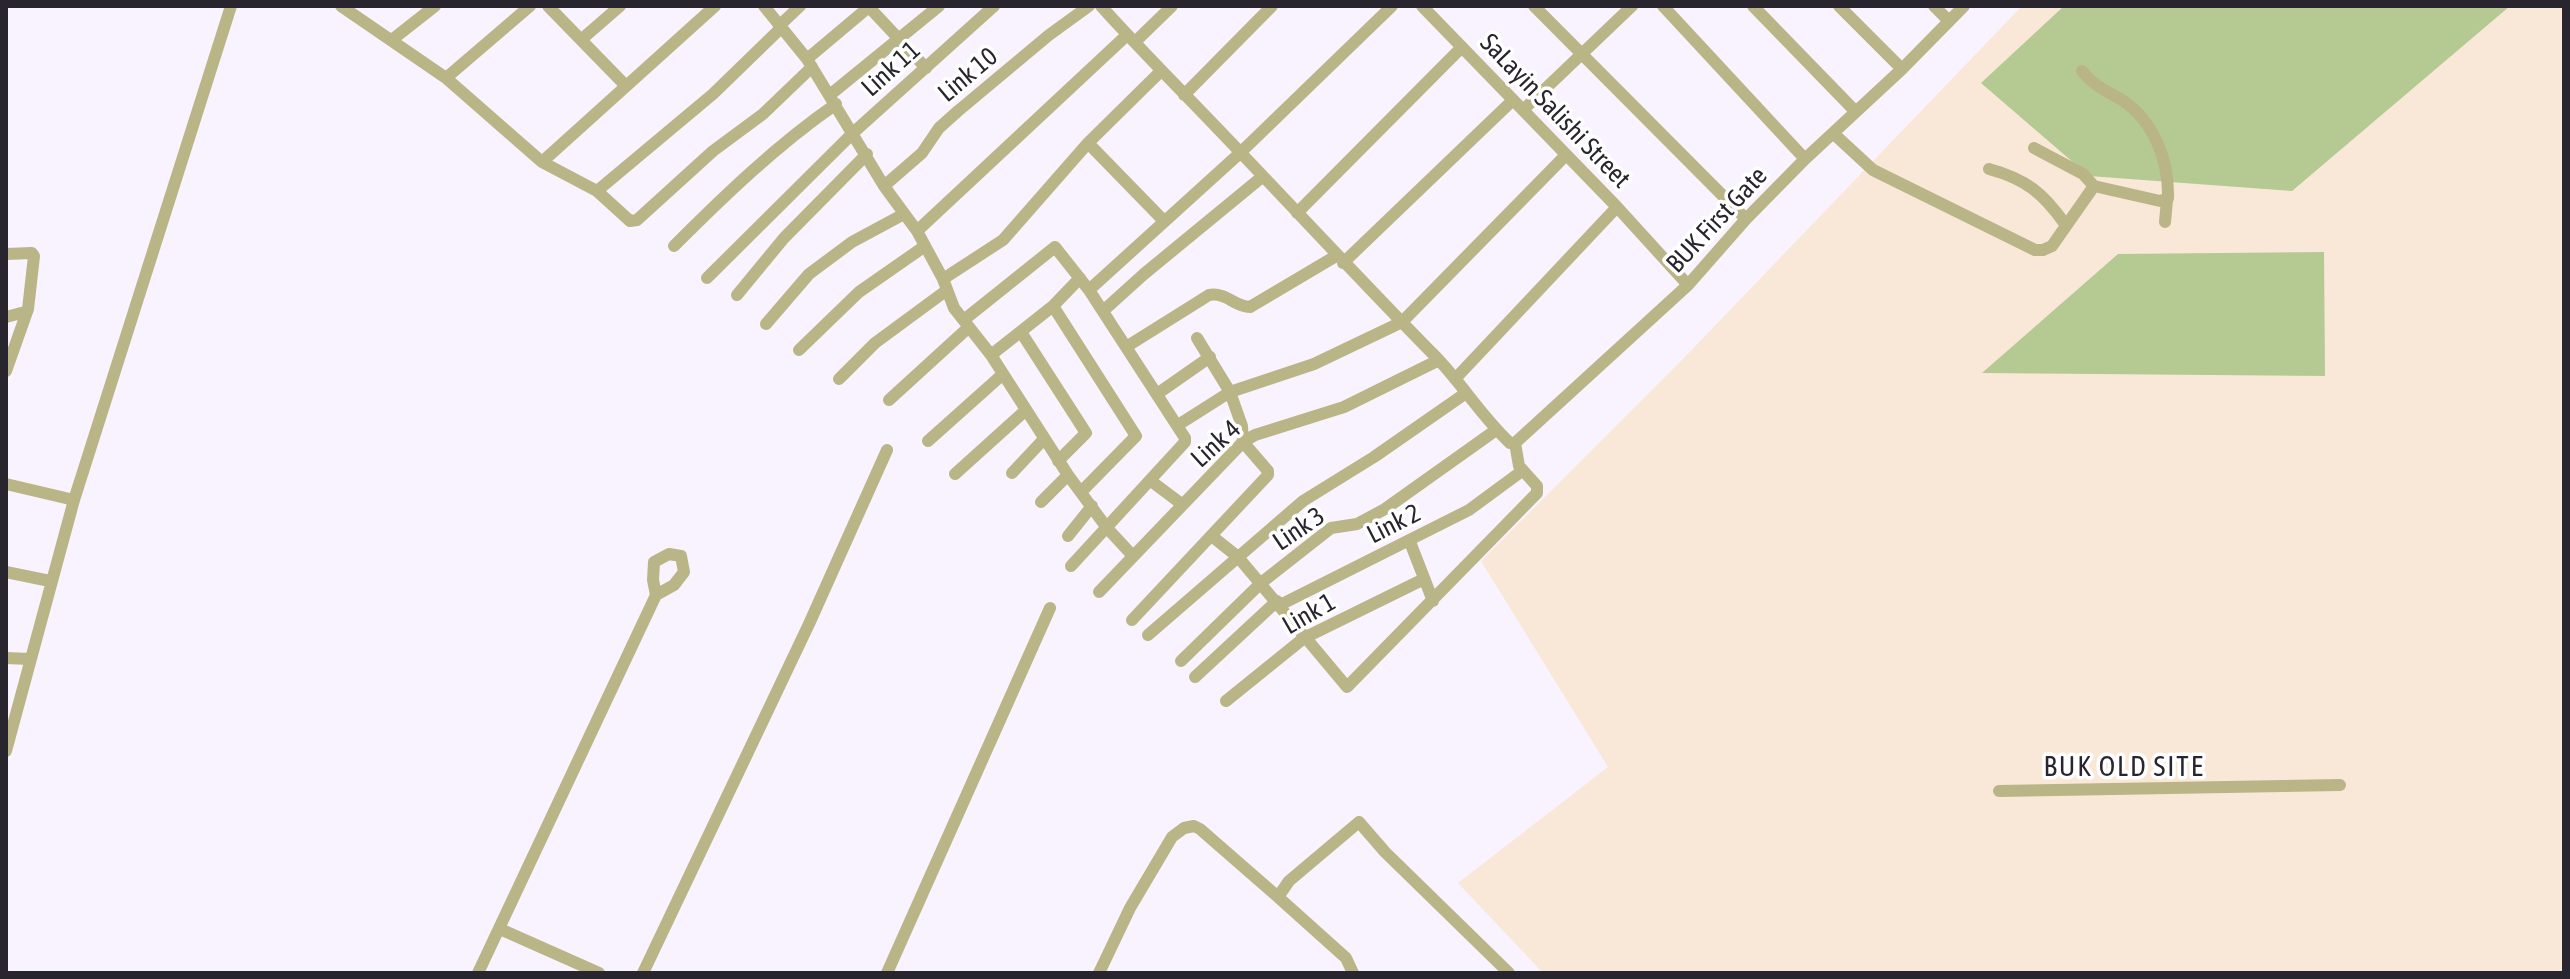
<!DOCTYPE html>
<style>
body{margin:0}
#map{position:relative;width:2570px;height:979px;overflow:hidden;background:#f8f3fe;font-family:"Asap Condensed",sans-serif}
canvas{display:block}
.frame{position:absolute;inset:0;border:8px solid #29252e;pointer-events:none}
</style>
<div id="map">
<canvas width="2570" height="979"></canvas>
<div class="frame"></div>
</div>
<script>
const ctx = document.querySelector('canvas').getContext('2d');
ctx.lineJoin = 'round';
function fill(path, color) { ctx.fillStyle = color; ctx.fill(path, 'evenodd'); }
function trace(path, color, width, dash) { ctx.strokeStyle = color; ctx.lineWidth = width; ctx.lineCap = dash ? 'butt' : 'round'; ctx.setLineDash(dash || []); ctx.stroke(path); }
function write(font, color, halo, rows, align = 'center') {
  ctx.font = font + ' "Asap Condensed",sans-serif'; ctx.lineWidth = 7; ctx.setLineDash([]); ctx.textBaseline = 'middle'; ctx.strokeStyle = halo; ctx.fillStyle = color; for (const [text, x, y, turn = 0] of rows) {
    ctx.save(); ctx.translate(x, y); ctx.rotate((+turn || 0) * Math.PI / 180); ctx.textAlign = isNaN(turn) ? turn : align; if (halo) ctx.strokeText(text, 0, 0); ctx.fillText(text, 0, 0); ctx.restore();
  }
}
fill(new Path2D(`
 M2022,6H2564V973H1543L1458,883L1608,767L1481,561L1682,360Z`), '#f9e8d7');
fill(new Path2D(`
 M2064,6H2510L2292,191L2089,176L1981,83Z
 M2324,252L2325,376L1982,373L2118,254Z`), '#b5c992');
trace(new Path2D(`
 M341,6L446,78L542,162L597,191L630,221L637,220L713,151L763,114L812,67
 M548,6L626,86
 M764,6L807,59L884,186L917,231L943,279L954,308L991,355L1068,475L1107,528L1133,556
 M868,6L926,68
 M1101,6C1146,56 1194,103 1240,152C1305,220 1368,288 1434,355C1461,382 1481,416 1510,443H1515L1688,285L1746,219L1805,159L1902,69L1964,6
 M1422,6L1617,207L1688,285
 M1534,6L1746,219
 M1663,6L1805,159
 M1753,6L1856,112
 M1839,6L1902,69
 M1934,6L1949,21
 M779,26L800,6
 M393,39L435,6
 M582,39L620,6
 M1135,42L1172,6
 M807,59L870,6
 M446,78L530,6
 M831,94L939,6
 M1184,95L1272,6
 M1523,110L1632,6
 M1834,134L1873,170L2035,250H2043L2052,246L2094,186L2160,201L2168,198C2169,161 2154,121 2122,100C2106,91 2094,86 2082,71
 M1088,143L1164,221
 M2034,148L2083,174L2094,186
 M542,162L715,6
 M1989,169C2026,179 2043,193 2065,224
 M884,186L922,153L939,128L958,111L1049,35L1089,6
 M597,191L713,94L781,28
 M1297,213L1462,47
 M2165,222L2167,200
 M917,231L1127,35
 M674,246C725,195 777,145 836,104
 M6,254L32,253L34,256L28,309L6,371
 M1343,263L1513,100
 M707,278L854,132L994,6
 M943,279L1003,240L1088,143L1160,72
 M1089,290L1240,153L1392,6
 M737,295L784,238L867,154
 M1053,306L1136,436L1081,492
 M1103,311L1144,274L1262,177
 M6,317L25,312
 M965,319L1055,247L1089,290L1185,438V442L1071,566
 M766,324L809,274L852,242L904,214
 M1021,332L1086,433L1058,461
 M1126,347L1209,295C1227,292 1234,307 1250,307L1336,256
 M799,350L859,292L925,246
 M991,355L1053,306L1080,278
 M839,379L875,343L947,290
 M1455,379L1617,207
 M1157,394L1210,357
 M889,400L969,327
 M1178,425L1230,392L1314,364L1402,322L1566,155
 M928,441L1003,374
 M1012,473L1044,439
 M955,474L1026,410
 M1151,481L1183,505
 M6,484L74,500
 M1041,502L1068,475
 M1068,536L1092,506
 M1213,537L1238,557L1347,687L1537,493V486L1519,466L1515,443
 M1410,542L1433,601
 M6,572L50,581
 M1099,592L1243,442L1255,435L1344,407L1439,360
 M1280,605L1469,510L1522,471
 M1132,620L1268,475V471L1243,442L1242,426L1230,392L1197,338
 M1148,635L1303,501L1374,457L1466,393
 M6,658L30,659
 M1181,661L1261,583L1331,528L1357,524L1385,509L1496,430
 M1195,677L1277,601
 M1226,701L1304,638L1424,579
 M6,751L74,500L231,6
 M1999,791L2340,785
 M500,929L599,973
 M478,973L656,595L674,585L684,572L681,556L669,554L654,562L653,580L656,595
 M643,973L809,624L887,450
 M887,973L1050,608
 M1099,973L1130,908L1172,837L1184,828L1194,826L1200,829L1278,897
 M1353,973L1346,958L1278,897L1289,881L1359,822L1385,852L1509,973`), '#b9b587', 12);
write('26px', '#29252e', '#fff', [
 ["Link 11",891,69,-42],
 ["Link 10",968,75,-40],
 ["SaLayin Salishi Street",1555,111,46],
 ["BUK First Gate",1717,220,-47],
 ["Link 4",1216,444,-42],
 ["Link 2",1394,524,-27],
 ["Link 3",1299,529,-34],
 ["Link 1",1309,614,-30]
]);
ctx.letterSpacing = '2px';
write('28px', '#29252e', '#fff', [
 ["BUK OLD SITE",2124,767]
]);
ctx.letterSpacing = '0px';
</script>
